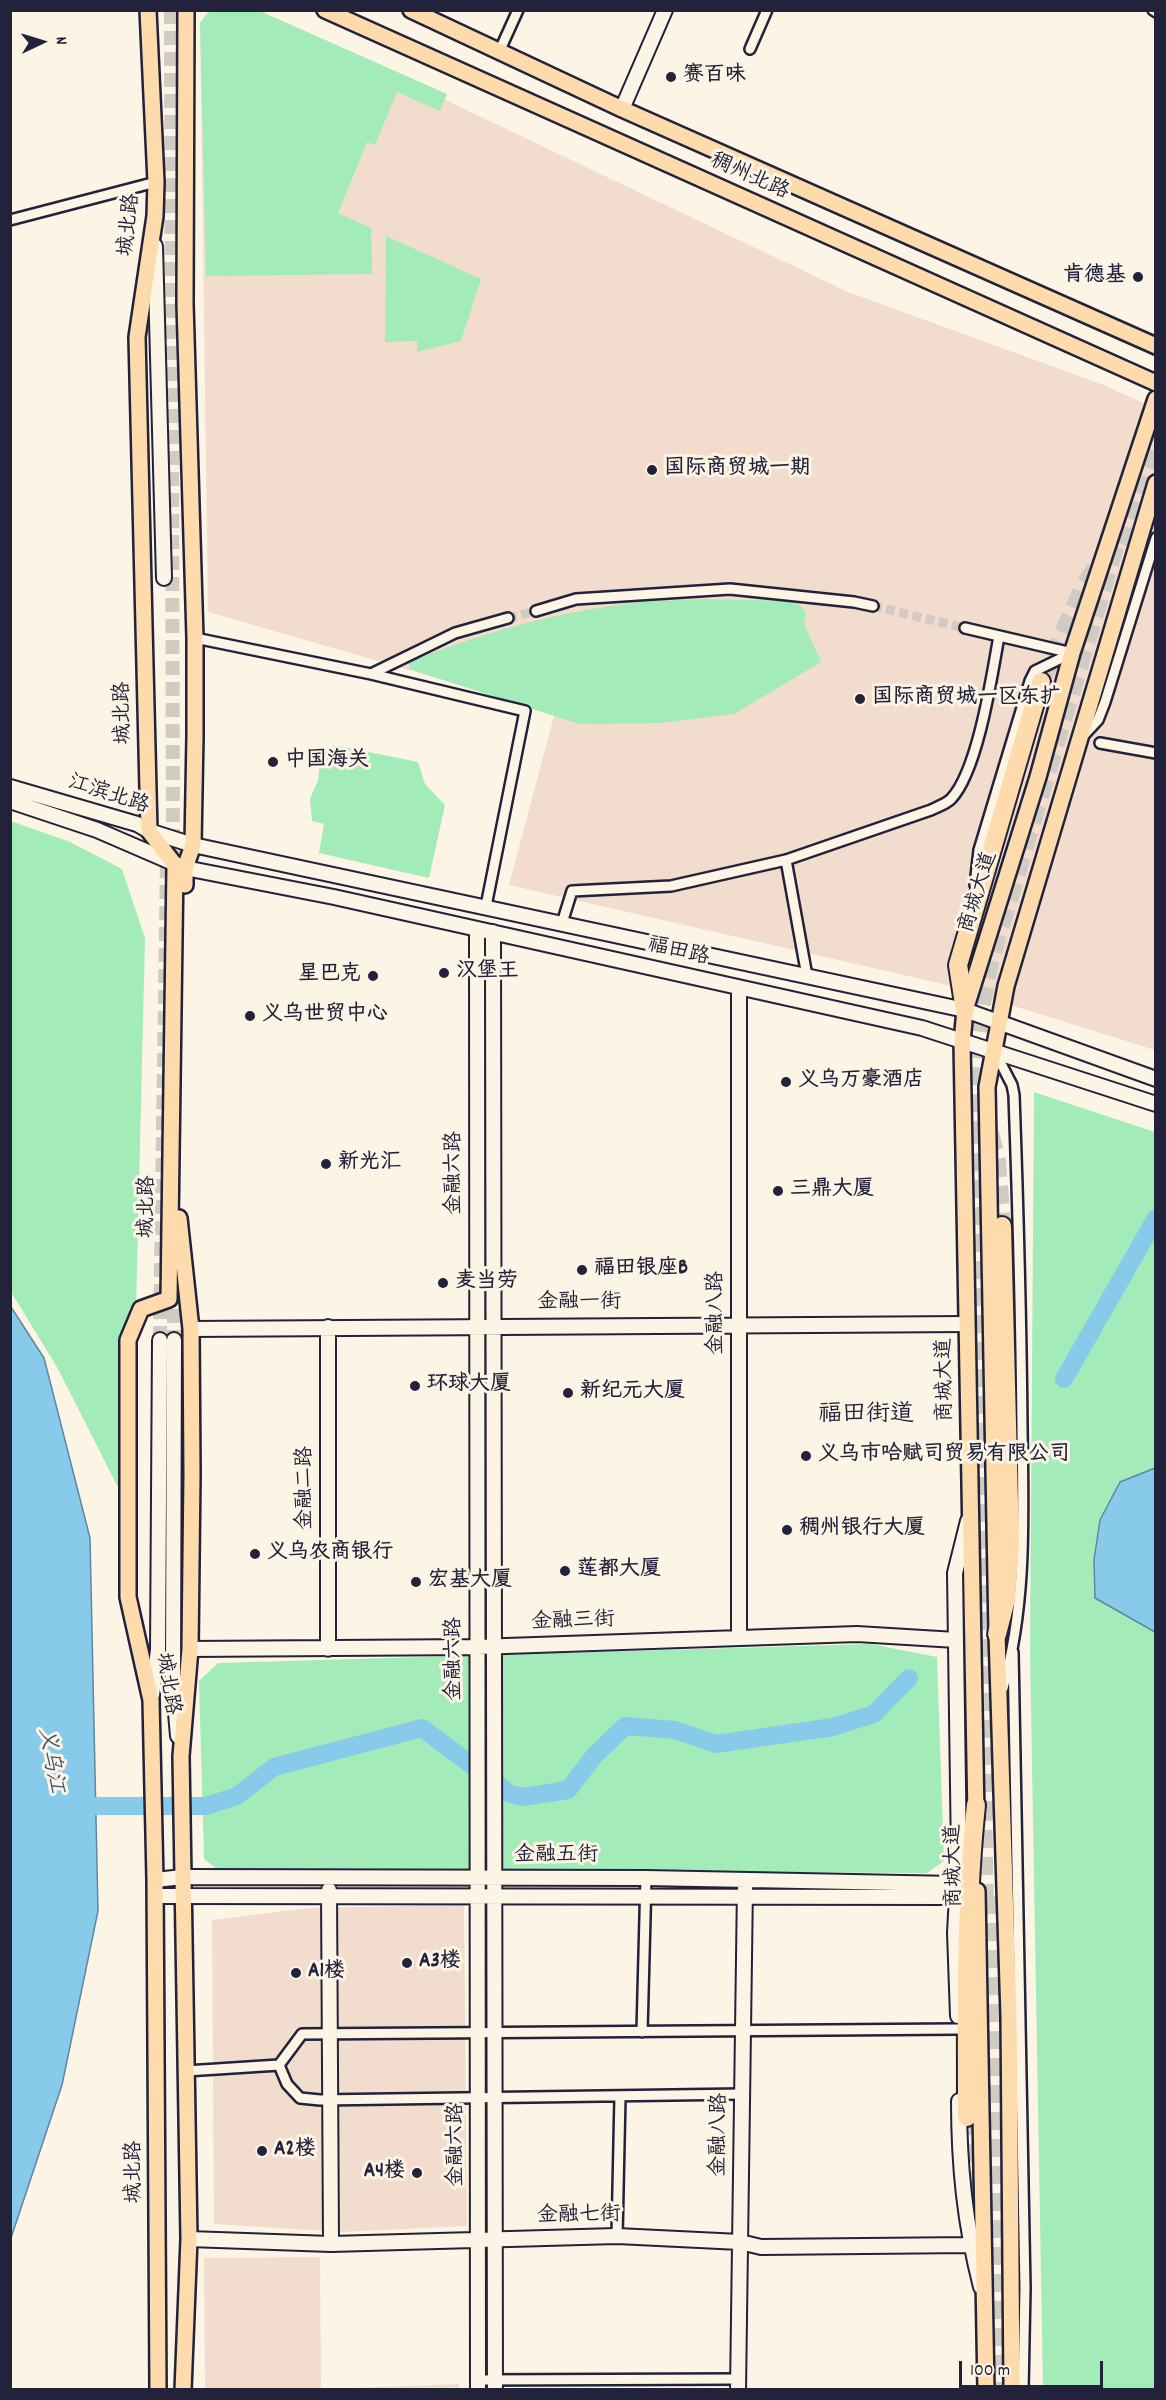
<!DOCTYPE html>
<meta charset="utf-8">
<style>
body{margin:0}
#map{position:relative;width:1166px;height:2400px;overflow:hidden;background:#fcf5e5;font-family:Dekko,sans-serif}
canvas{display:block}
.frame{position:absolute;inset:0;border:12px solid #22223b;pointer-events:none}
.north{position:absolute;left:12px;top:12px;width:60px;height:60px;-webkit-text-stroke:4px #fcf5e5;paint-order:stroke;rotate:86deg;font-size:16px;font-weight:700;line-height:24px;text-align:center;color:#22223b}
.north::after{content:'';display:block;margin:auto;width:21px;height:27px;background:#22223b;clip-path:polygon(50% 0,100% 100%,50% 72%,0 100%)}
.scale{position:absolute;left:959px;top:2361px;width:144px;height:27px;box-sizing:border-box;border:3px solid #22223b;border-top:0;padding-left:8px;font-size:18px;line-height:21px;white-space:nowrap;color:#22223b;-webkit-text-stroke:4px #fcf5e5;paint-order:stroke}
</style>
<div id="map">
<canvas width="1166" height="2400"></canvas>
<div class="frame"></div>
<div class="north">N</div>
<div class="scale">100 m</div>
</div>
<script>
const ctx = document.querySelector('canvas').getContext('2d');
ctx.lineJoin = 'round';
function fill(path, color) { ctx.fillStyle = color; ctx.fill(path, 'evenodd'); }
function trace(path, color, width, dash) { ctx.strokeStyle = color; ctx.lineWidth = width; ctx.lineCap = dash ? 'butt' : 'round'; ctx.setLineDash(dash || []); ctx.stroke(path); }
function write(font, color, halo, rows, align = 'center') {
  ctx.font = font + ' Dekko,"LXGW WenKai TC",sans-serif'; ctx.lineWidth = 6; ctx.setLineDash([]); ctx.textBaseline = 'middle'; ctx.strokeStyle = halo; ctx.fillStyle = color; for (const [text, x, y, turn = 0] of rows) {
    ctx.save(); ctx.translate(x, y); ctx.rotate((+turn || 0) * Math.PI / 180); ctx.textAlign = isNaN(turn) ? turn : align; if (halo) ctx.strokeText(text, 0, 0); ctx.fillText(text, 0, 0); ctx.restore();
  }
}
fill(new Path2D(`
 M209,11H259L848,292L1101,384L1155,408V1050L943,984L509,885L555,712L208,612L200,23Z
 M464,1905L467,2226L341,2232L214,2224L212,1920L309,1908Z
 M320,2257L321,2389L459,2384V2389H205L204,2258Z`), '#f2dccd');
fill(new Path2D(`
 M209,11H260L447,94L440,111L397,92L375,145L367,142L338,213L371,228L372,274L206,276L200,23Z
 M386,236L481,279L461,341L417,352V341L385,342Z
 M701,599L786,601L800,605L806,614L804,624L821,662L734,714L660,723L579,724L409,669V662C477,635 545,615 618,605C645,600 674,601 701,599Z
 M334,745L418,762L425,784L445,805L429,878L319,853L324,824L312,821L310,799L318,780L320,761Z
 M11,821L70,842L122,869L145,938L131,1513L57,1367L11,1292Z
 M1034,1092L1155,1132V2389H1043L1030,1652Z
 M871,1644L937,1657L944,1861L927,1873L217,1869L204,1859L199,1681L218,1663Z`), '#a3ebb8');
const water = new Path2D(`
 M11,1307L44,1358L90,1538L98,1911L62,2085L11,2238Z
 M1155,1468V1632L1095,1598L1094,1560L1100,1520L1120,1482Z`);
fill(water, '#88cae9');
trace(water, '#5f87a3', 1.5);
trace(new Path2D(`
 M1064,1379L1156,1218
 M73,1806H206L237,1796L274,1767L422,1728L510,1794L523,1797L568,1790L594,1756L625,1726L675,1730L716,1744L833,1727L874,1714L909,1678`), '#88cae9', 18);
trace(new Path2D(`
 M873,606L965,628
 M508,618L536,611`), '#d0cbc3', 9, [9, 4.5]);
trace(new Path2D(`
 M171,10L173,867
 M174,1288V1340
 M160,1340L167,857`), '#d0cbc3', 14, [14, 7]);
trace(new Path2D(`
 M1124,545L1156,443
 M1041,682L1084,586L1101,560
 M978,1126L992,1818
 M990,1133L997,1160L1002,1226
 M970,1139C972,1078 977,1019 991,959L1120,531
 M983,1803L985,1913
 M994,1896L998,2051L999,2390
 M967,2117L974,2223`), '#d0cbc3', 18, [18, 9]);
const street = new Path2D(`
 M1153,10L1156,12
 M750,49L767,10
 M499,52L518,10
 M10,220L156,182
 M536,611L576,599L730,589L854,602L873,606
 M965,628L1072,653
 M195,638L371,674L525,711L486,906
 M371,674L455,633L508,618
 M1084,735L1098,720L1105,702L1156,538
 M1100,743L1156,753
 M786,860L807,976
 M975,885L979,850L1030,681L1035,671L1072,653
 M562,923L572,891L671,886L786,860L931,810C937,807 946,804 951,799C978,771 992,675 999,636
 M995,1052L1012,1085L1014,1095C1018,1206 1021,1316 1022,1427C1023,1515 1027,1602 1003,1688
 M1013,1652L1025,2288L1023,2390
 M642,2032L646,1878
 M279,2065L302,2034L958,2029
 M186,2071L279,2065L287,2084L300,2098L320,2100L743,2094
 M617,2236L620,2096
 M478,2380L738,2379`);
const secondary = new Path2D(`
 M622,109L665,10
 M155,246L164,578
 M10,787L137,824L149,831L193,845L965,1010L1156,1079
 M10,801L97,830L185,868L334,897L922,1028L1156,1104
 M477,929L478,2390
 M493,932L495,2390
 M739,988V1638
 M328,1327V1649
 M191,1329L967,1324
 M174,1340L173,1679L178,1736
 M190,1649L477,1647L857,1634L956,1640
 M152,1695L158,1650L160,1340
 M155,1880L183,1877L646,1878L956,1884
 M329,1890L331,2244
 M156,1896L956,1897
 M958,2016L955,1933L959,1857L955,1573L968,1521
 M959,2101C959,2167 965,2224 981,2287
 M189,2239L331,2244L617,2236L740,2242L761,2247L970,2245
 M738,2390L745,1886`);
const primary = new Path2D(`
 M148,10L156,182L155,216L137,337L149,831L175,865L169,1299L141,1309L128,1340V1597L151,1700L155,1880L158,2390
 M325,10L1156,383
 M411,10L622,109L1156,346
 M185,885V868L193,845L195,736V638L185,304L186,10
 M179,1218L191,1329L192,1474L190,1649L181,1756L189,2239L183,2390
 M976,1816L962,1042L965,1010L1038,777L1072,653L1156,399
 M977,1891L986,2390
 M1012,2390L1009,2016L997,1634L987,1087L1006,986L1156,483`);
const highway = new Path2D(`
 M965,1010L958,965L1041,682
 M997,1634L1006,1599L1010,1543L1002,1226
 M967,2117C967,2012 965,1909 976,1805`);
trace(street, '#22223b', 14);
trace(secondary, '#22223b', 18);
trace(primary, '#22223b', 20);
trace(highway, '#22223b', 22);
trace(street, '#fcf5e5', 9);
trace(secondary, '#fcf5e5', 14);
trace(primary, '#fedbac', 15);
trace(highway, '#fedbac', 18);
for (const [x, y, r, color] of [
 [671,77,6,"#22223b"],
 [1138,277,6,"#22223b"],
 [652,470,6,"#22223b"],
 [860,699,6,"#22223b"],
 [273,762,6,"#22223b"],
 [444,973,6,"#22223b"],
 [373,976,6,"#22223b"],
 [250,1016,6,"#22223b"],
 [786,1082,6,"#22223b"],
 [326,1164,6,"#22223b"],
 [778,1191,6,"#22223b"],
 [582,1270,6,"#22223b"],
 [443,1283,6,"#22223b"],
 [415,1386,6,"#22223b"],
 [568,1393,6,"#22223b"],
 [806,1456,6,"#22223b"],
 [787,1530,6,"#22223b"],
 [255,1554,6,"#22223b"],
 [565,1571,6,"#22223b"],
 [416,1582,6,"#22223b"],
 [407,1963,6,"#22223b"],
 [296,1973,6,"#22223b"],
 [262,2151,6,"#22223b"],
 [417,2173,6,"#22223b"]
]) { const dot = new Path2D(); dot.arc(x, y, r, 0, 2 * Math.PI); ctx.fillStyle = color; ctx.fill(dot); trace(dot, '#fcf5e5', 2); }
write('bold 21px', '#22223b', '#fcf5e5', [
 ["赛百味",683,77],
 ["肯德基",1126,277,"right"],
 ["国际商贸城一期",664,470],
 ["国际商贸城一区东扩",872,699],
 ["中国海关",285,762],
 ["汉堡王",456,973],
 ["星巴克",361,976,"right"],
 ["义乌世贸中心",262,1016],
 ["义乌万豪酒店",798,1082],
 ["新光汇",338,1164],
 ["三鼎大厦",790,1191],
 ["福田银座B",594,1270],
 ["麦当劳",455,1283],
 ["环球大厦",427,1386],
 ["新纪元大厦",580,1393],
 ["义乌市哈赋司贸易有限公司",818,1456],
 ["稠州银行大厦",799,1530],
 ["义乌农商银行",267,1554],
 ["莲都大厦",577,1571],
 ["宏基大厦",428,1582],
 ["A3楼",419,1963],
 ["A1楼",308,1973],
 ["A2楼",274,2151],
 ["A4楼",405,2173,"right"]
], 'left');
write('21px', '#22223b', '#fcf5e5', [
 ["稠州北路",749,178,24],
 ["城北路",131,225,-84],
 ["城北路",125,713,-91],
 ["江滨北路",108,796,18],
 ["商城大道",980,893,-73],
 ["福田路",678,953,13],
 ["金融六路",456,1173,-90],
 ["城北路",149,1207,-89],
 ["金融一街",579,1304],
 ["金融八路",718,1313,-90],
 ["商城大道",947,1380,-91],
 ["金融二路",307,1488,-90],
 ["金融三街",573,1623,-2],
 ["金融六路",456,1659,-90],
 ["城北路",166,1684,81],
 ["金融五街",556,1857],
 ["商城大道",956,1866,-91],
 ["金融八路",721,2135,-89],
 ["金融六路",458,2145,-90],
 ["城北路",136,2172,-90],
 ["金融七街",579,2217,-1]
]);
write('italic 22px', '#41546f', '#fcf5e5', [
 ["义乌江",49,1761,80]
]);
write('24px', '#22223b', '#fcf5e5', [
 ["福田街道",866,1417]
]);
</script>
